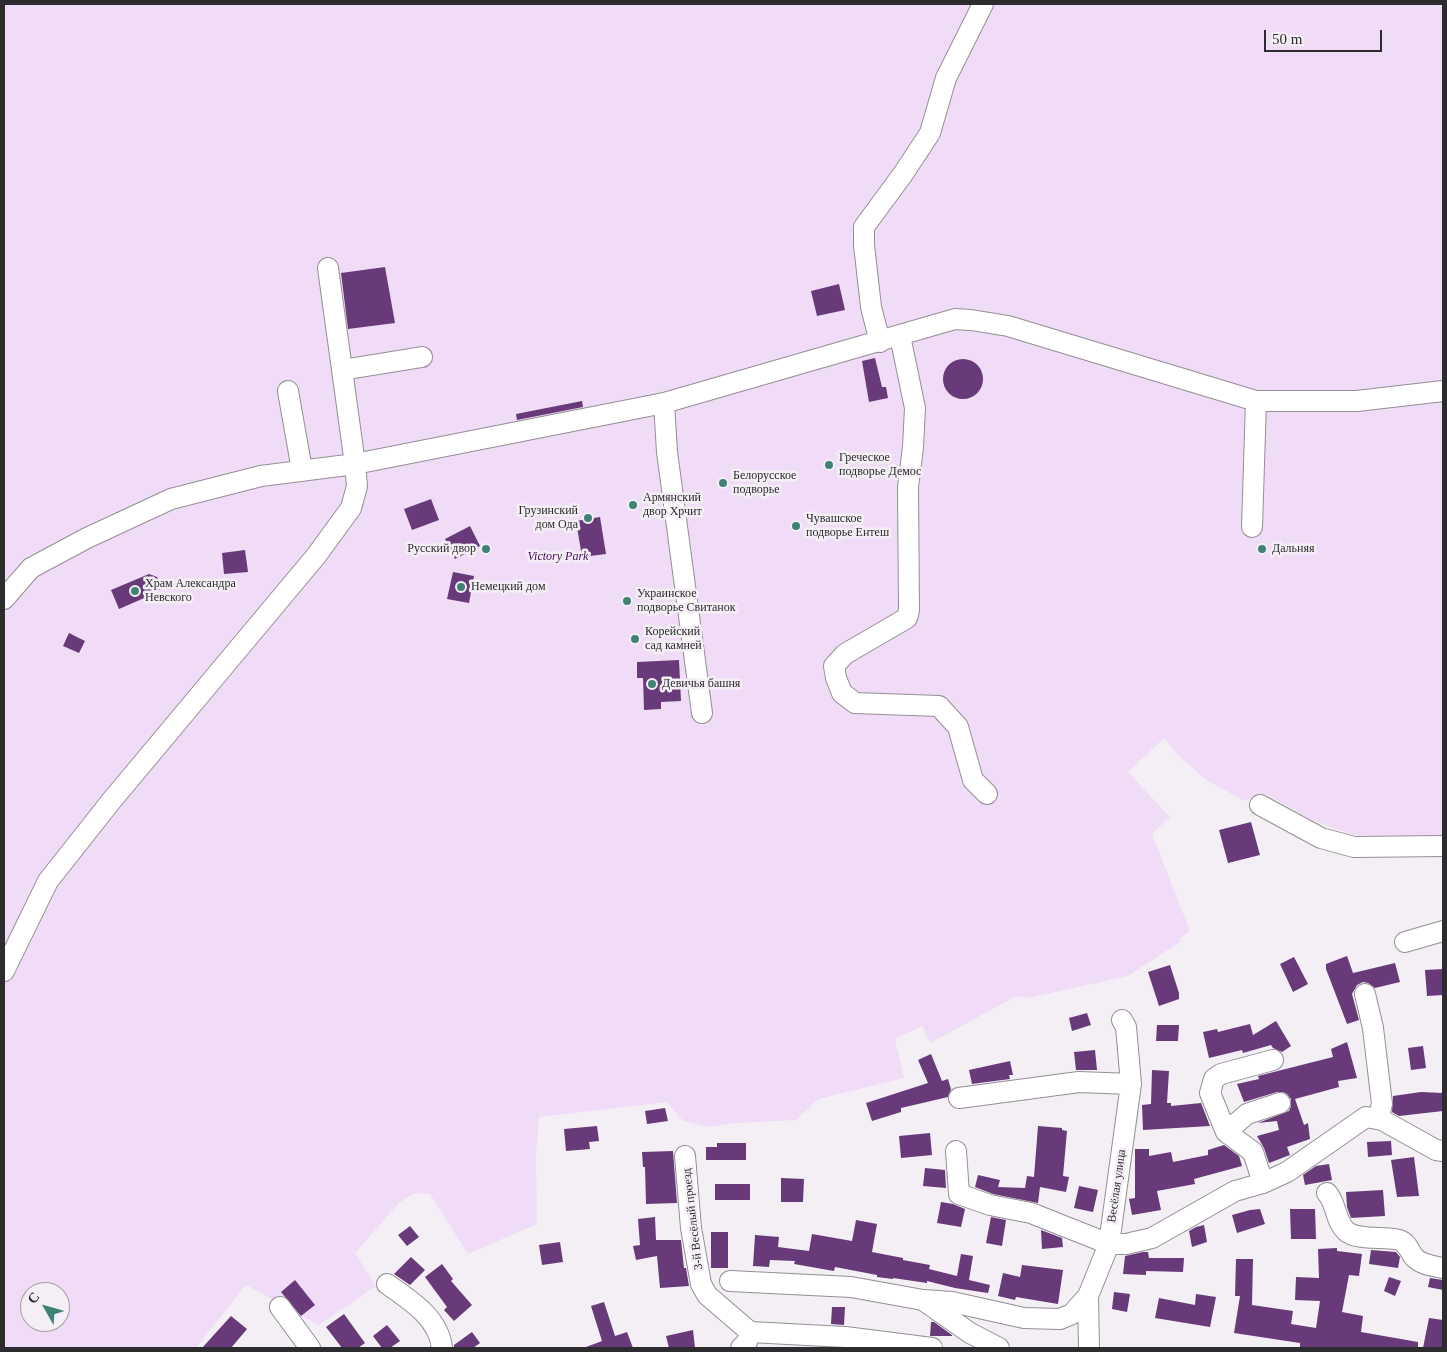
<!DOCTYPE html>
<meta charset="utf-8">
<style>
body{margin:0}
#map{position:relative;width:1447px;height:1352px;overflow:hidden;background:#f3eff5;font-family:Georgia,serif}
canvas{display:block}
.frame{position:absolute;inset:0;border:5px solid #2c2b2d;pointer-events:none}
.north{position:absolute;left:20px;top:1282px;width:50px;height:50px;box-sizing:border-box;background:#f3eff5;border:1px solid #a3a1a5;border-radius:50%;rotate:308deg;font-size:14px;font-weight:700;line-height:20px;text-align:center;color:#2c2b2d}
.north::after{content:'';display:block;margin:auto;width:18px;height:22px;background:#408376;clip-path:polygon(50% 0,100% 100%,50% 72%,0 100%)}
.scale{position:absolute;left:1264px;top:30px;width:118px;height:22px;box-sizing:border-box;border:2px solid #2c2b2d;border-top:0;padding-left:6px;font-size:15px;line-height:18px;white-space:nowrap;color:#2c2b2d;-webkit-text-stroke:4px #f3eff5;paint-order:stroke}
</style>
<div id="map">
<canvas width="1447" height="1352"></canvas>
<div class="frame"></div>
<div class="north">С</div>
<div class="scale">50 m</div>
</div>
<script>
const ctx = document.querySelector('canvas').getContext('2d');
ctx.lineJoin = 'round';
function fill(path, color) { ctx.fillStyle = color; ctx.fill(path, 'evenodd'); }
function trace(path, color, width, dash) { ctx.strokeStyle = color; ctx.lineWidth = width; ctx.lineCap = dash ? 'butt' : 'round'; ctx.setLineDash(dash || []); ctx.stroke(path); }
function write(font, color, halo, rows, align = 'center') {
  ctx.font = font + ' Georgia,serif'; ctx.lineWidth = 5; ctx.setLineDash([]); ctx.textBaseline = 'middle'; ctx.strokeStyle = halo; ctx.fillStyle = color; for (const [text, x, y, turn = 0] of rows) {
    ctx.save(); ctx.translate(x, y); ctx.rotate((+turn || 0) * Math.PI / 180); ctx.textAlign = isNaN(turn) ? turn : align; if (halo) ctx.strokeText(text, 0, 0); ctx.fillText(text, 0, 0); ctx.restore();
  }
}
fill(new Path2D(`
 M4,4H1443V838L1353,835L1314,821L1265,794L1244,801L1205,779L1179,756L1164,738L1128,772L1170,817L1152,834L1190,931L1180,938L1181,941L1128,976L1028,998L1017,996L930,1043L922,1026L895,1039L904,1078L818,1099L796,1120L735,1123L709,1127L683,1121L667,1102L539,1117L536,1155L537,1224L468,1254L430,1194L415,1193L399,1203L355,1253L376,1286L319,1325L246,1285L196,1348H4ZM30,1292H60V1322H30Z`), '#f0dcf7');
fill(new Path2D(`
 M385,267L395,323L348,329L341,273Z
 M839,284L845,310L817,316L811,291Z
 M875,358L882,387H886L888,398L869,402L862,361Z
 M943 379a20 20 0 1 1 40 0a20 20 0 1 1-40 0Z
 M582,401L583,407L517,420L516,414Z
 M431,499L439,520L412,530L404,509Z
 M600,517L606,554L582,557L576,521Z
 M470,526L480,546L455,559L445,539Z
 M245,550L248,572L224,574L222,553Z
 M453,572L474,576L469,603L447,599Z
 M149,574L157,577L162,585L158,592L119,609L111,590Z
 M69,633L85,641L79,653L63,646Z
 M679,660L681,701L661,702V709L644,710L643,678H637V662Z
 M1251,822L1260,855L1228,863L1219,830Z
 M1347,956L1353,973L1395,963L1400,982L1375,988L1368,983L1363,982L1357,985L1352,994L1359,1020L1347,1024L1326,969V964Z
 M1294,957L1308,984L1293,992L1280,964Z
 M1170,965L1179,993V999L1159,1006L1148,972Z
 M1443,969V995L1427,996L1425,970Z
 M1087,1013L1091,1025L1072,1031L1069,1018Z
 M1276,1021L1291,1046L1282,1052L1273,1048L1271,1045L1243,1053L1242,1050L1209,1058L1203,1032L1217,1029L1218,1032L1250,1024L1253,1035Z
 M1157,1025H1179L1178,1041H1156Z
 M1347,1042L1357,1078L1338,1081L1339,1087L1295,1099L1304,1125L1308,1123L1310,1139L1287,1147L1290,1155L1269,1163L1264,1148L1257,1136L1279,1130L1277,1121L1258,1123L1289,1111L1291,1106V1099L1287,1094L1283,1092H1277L1244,1102L1237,1084L1259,1079L1258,1076L1333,1057L1331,1049Z
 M1423,1046L1426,1068L1411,1070L1408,1048Z
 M1095,1050L1097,1070H1076L1074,1052Z
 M931,1054L942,1081L948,1079L951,1089L948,1097L901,1108V1112L872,1121L866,1103L928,1083L918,1060Z
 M1010,1061L1013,1075H1009L1010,1079L972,1084L969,1070Z
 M1152,1070L1169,1071L1167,1103H1171V1106L1201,1103L1210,1126L1143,1130L1142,1105L1151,1104Z
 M1421,1092L1443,1093V1111L1399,1116L1392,1112L1393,1096Z
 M665,1108L668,1121L647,1124L645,1111Z
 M597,1126L599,1141L589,1142L590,1149L566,1151L564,1129Z
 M1038,1126L1062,1128V1130L1067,1131L1063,1176L1069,1177L1066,1192L1040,1187L1038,1203L993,1194L975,1187L978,1175L1000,1180L998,1187L1025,1188L1027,1176L1034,1177Z
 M930,1133L932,1155L901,1158L899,1136Z
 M1391,1141L1392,1155L1368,1157L1367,1142Z
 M717,1143H746V1160H706V1147H717Z
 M1224,1145L1239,1156L1242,1166L1194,1179L1195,1184L1157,1191L1161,1210L1132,1215L1129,1199L1135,1198V1149H1149V1156L1171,1152L1173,1162L1208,1155V1150Z
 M673,1151L677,1203L646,1204L645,1167H643L642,1152Z
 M1414,1157L1419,1196L1397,1197L1391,1160Z
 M1329,1164L1332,1180L1305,1185L1303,1175L1316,1166Z
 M925,1168L945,1170L946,1188L923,1186Z
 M781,1178L804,1179L803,1202H781Z
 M715,1184H750V1200H715Z
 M1079,1186L1098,1190L1093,1212L1074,1208Z
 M1383,1190L1385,1216L1351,1218L1347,1207L1346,1192Z
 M941,1202L953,1204L965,1209L961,1227L937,1223Z
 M1260,1209L1265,1224L1237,1233L1232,1215L1250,1210Z
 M1290,1209H1315L1316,1239H1291Z
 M655,1217L656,1240H681L684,1268H686L689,1286L660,1288L657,1256L636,1260L633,1246L640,1245L638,1219Z
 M991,1217L1006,1220L1002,1246L986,1243Z
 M856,1220L877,1224L872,1252L903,1258V1260L930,1265L929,1269L957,1276L961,1254L973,1256L969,1280L990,1285L988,1293L955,1288L927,1281V1283L893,1278V1279L877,1277V1275L835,1267L834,1271L794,1264L795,1261L770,1260L769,1267L753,1266L755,1235L779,1237L778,1247L809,1251L812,1234L852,1241Z
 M1204,1225L1207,1242L1192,1247L1189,1231L1196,1227Z
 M410,1226L419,1237L407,1246L398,1235Z
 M1041,1230L1062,1238L1063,1247L1042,1249Z
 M711,1232H728V1268H711Z
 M560,1242L563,1262L542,1265L539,1245Z
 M1337,1248V1251L1362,1254L1359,1276L1349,1275L1342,1312L1363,1316L1361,1332L1418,1342V1348H1300V1343L1234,1333L1240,1296H1235L1236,1259H1253L1252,1305L1293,1311L1291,1324L1316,1328L1320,1301L1295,1300L1296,1277L1319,1278L1318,1249Z
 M1371,1250L1396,1252L1400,1257L1398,1268L1369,1264Z
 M1143,1252H1148L1149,1258H1184L1183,1272L1146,1271V1275L1123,1274L1125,1256Z
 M411,1257L425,1270L410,1285L394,1274Z
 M442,1264L453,1279L451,1281L472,1305L454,1321L444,1310L447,1307L425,1277Z
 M1022,1265L1063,1270L1058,1304L1016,1297L1015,1300L998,1296L1003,1273L1020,1277Z
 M1389,1277L1401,1281L1395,1296L1384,1291Z
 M1430,1278L1443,1280V1290L1428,1287Z
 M295,1280L315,1305L301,1316L281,1292Z
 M1114,1292L1130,1294L1127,1312L1112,1309Z
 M1196,1294L1216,1297L1210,1327L1155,1318L1159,1298L1195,1305Z
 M604,1302L615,1336L627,1332L633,1348H586V1347L602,1341L591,1306Z
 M832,1307H845L844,1325L831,1324Z
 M344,1314L365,1343L358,1348H342L326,1327Z
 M231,1316L247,1329L231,1348H202Z
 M1429,1318L1443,1320V1348H1423Z
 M931,1322H934L952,1335V1336H930Z
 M387,1325L400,1341L390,1348H382L373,1336Z
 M693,1330L695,1348H669L666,1336Z
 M472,1332L480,1343L473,1348H454V1345Z`), '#683a79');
const minor = new Path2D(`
 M900,336L915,408L913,447L908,487L909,610L907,618L845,654L834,666L836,678L842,693L855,703L939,706L958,727L973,780L987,794
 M880,342L871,307L864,245V227L903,174L930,133L946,78L983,4
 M342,370L422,357
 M288,391L302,470
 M664,403L667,452L702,713
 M1252,527L1256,401
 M4,599L31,568L87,538L171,499L261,476L355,464L664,403L955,319L971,320L1008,326L1256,401H1357L1443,391
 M1260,805L1321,838L1354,847L1443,846
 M1405,942L1443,931
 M4,971L48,881L112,800L316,556L351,508L357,486L355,464L328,268
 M1365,994L1373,1028L1382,1104L1378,1119
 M959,1098L1079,1082L1131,1084
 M1226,1132L1247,1114L1280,1103
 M956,1151L959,1194L990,1205L1031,1213L1109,1244H1126L1152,1238L1235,1191L1263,1183L1287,1172L1366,1117L1382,1120L1436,1150L1443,1151
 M685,1156L691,1228L701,1284L707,1295L750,1332
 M1263,1183L1253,1152L1226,1132L1210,1093L1214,1079L1221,1074L1273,1060
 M1327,1193C1337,1204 1335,1221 1346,1231C1357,1241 1385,1236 1399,1240C1408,1243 1409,1251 1414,1257C1421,1265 1434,1266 1443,1268
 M730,1281L851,1287L923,1300L970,1333L999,1348
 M387,1284C410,1300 439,1318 442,1348
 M923,1300L952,1302L1024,1318L1060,1319L1072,1314L1088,1296
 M280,1307L310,1348
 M750,1332L845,1337L932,1348
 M741,1348L747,1342L750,1332
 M1089,1348L1088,1296L1109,1244L1131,1084L1126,1027L1122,1020`);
trace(minor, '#938f94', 22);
trace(minor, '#fff', 20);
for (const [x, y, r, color] of [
 [829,465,5,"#408376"],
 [723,483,5,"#408376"],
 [633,505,5,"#408376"],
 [588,518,5,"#408376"],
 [796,526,5,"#408376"],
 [486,549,5,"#408376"],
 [1262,549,5,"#408376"],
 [461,587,5,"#408376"],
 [135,591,5,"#408376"],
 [627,601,5,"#408376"],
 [635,639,5,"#408376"],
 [652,684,5,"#408376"]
]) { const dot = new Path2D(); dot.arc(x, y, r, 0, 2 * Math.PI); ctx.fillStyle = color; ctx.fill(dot); trace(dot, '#f3eff5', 2); }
write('12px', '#2c2b2d', '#f3eff5', [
 ["Греческое",839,458],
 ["подворье Демос",839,472],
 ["Белорусское",733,476],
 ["подворье",733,490],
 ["Армянский",643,498],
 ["двор Хрчит",643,512],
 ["Грузинский",578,511,"right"],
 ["дом Ода",578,525,"right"],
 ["Чувашское",806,519],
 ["подворье Ентеш",806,533],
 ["Русский двор",476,549,"right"],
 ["Дальняя",1272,549],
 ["Храм Александра",145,584],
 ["Невского",145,598],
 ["Немецкий дом",471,587],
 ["Украинское",637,594],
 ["подворье Свитанок",637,608],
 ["Корейский",645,632],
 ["сад камней",645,646],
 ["Девичья башня",662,684]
], 'left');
write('italic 12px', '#4c0b5f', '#f3eff5', [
 ["Victory Park",558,557]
]);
write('12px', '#2c2b2d', '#f3eff5', [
 ["Весёлая улица",1117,1186,-82],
 ["3-й Весёлый проезд",693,1219,-97]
]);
</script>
